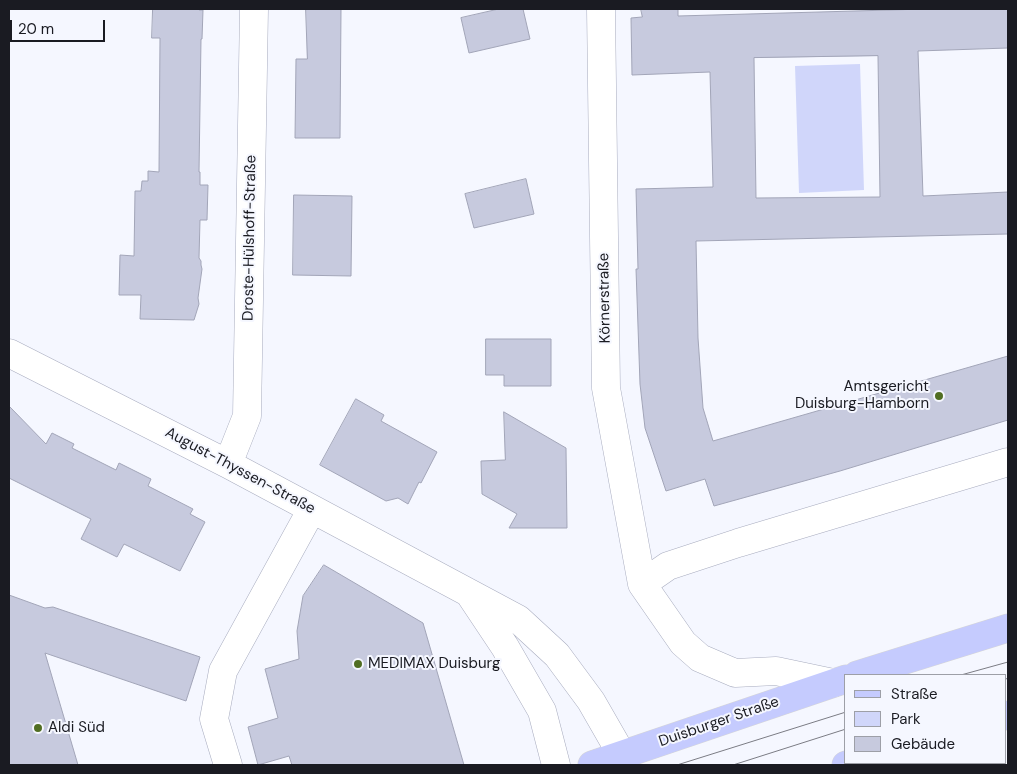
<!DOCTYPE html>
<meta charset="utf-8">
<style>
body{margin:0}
#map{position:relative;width:1017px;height:774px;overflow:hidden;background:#f5f7ff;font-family:"DM Sans",sans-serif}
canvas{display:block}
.frame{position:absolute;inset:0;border:10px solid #1a1b22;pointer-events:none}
.legend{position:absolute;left:844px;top:674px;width:162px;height:90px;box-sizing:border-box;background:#f5f7ff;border:1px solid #9d9fa7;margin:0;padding:6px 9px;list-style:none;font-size:15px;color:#1a1b22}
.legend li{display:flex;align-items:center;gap:10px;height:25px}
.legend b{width:25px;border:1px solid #9d9fa7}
.scale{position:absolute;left:10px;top:20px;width:95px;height:22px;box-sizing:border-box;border:2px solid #1a1b22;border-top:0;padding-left:6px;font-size:15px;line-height:18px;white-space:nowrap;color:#1a1b22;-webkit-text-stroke:4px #f5f7ff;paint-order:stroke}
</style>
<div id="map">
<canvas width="1017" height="774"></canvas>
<div class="frame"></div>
<ul class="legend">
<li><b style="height:6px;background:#c5cbfe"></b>Straße</li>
<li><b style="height:14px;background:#d0d6fa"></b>Park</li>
<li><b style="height:14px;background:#c7cade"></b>Gebäude</li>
</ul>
<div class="scale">20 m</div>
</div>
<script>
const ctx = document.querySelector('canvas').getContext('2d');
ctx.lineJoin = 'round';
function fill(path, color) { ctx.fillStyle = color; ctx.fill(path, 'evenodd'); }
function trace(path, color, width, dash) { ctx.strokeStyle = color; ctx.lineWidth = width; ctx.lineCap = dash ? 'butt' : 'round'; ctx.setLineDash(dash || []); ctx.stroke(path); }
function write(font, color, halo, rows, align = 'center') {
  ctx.font = font + ' "DM Sans",sans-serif'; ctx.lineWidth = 4; ctx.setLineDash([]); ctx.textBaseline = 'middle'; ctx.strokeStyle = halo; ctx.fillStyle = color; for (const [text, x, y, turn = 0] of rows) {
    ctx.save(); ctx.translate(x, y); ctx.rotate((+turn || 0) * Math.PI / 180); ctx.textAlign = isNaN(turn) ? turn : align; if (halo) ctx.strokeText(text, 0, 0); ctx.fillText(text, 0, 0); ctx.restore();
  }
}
fill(new Path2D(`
 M860,64L864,190L799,193L795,66Z`), '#d0d6fa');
const building = new Path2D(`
 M153,9H199V10H203L202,39H201L199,172H200V185H208L207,220H200L199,258L201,261V265L202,269L198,298L199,304L194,320L140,319L141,295H119L120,255L134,256L135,191H141L142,181H148V171L159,172L160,38H152Z
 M306,9H341L340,138H295L296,59H307Z
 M499,9H523L530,39L469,53L461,18Z
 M641,9H678V16L925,9H1008V48L918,51L923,196L1008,192V234L696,241L698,338L703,408L713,441L1008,356V420L840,471L714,506L705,479L666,491L645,428L640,384L636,269H638L636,189L713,187L710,72L632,75L631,18L642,17ZM878,56L880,197L756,198L754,58Z
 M526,179L534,214L474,228L465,194Z
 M294,195L352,196L351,276L293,275Z
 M486,339H551V386H504V375H486Z
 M356,399L384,415L381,421L437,452L421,483L419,482L408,504L398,498L386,501L320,465Z
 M9,406L46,444L52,433L74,444L72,448L116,470L119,463L151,479L148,486L193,509L190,514L205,522L180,571L124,544L117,557L81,539L91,519L9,478Z
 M504,412L566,448L567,528H509L517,514L482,494L481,461L505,460Z
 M324,565L423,623L464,765H292L289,756L258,765L248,727L278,718L265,669L299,659L297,631L303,596Z
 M9,595L45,608L53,607L200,657L186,701L45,653L78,765H9Z`);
fill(building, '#c7cade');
trace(building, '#a2a5b8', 1);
const minor = new Path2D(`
 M601,9L606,388L642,584L683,643L700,658L735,673L776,671L833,683
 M9,353L228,464L518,619L557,655L591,701L622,755
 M228,464L247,416L254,9
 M642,584L668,566L738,543L1008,462
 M471,596L505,647L542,711L556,765
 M228,765L214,719L223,671L312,509`);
const major = new Path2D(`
 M857,675L1008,628
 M1006,716L1008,715
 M592,765L846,679
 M846,765L854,763`);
trace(minor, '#a8acbf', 29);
trace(major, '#d6d6d7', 29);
trace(minor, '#fff', 28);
trace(major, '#c5cbfe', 28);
trace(new Path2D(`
 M961,675L1008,662
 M1006,679L1008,678
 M677,765L846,712
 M733,765L846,729`), '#7b7c84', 1);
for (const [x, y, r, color] of [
 [939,396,5,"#516e23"],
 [358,664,5,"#516e23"],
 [38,728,5,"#516e23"]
]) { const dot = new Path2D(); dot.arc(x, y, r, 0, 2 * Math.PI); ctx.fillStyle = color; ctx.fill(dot); trace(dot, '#f5f7ff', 2); }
write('15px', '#1a1b22', '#f5f7ff', [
 ["Droste-Hülshoff-Straße",250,238,-89],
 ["Körnerstraße",605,298,-91],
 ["August-Thyssen-Straße",240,471,28],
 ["Duisburger Straße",719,722,-19]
]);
write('15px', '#1a1b22', '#f5f7ff', [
 ["Amtsgericht",929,387,"right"],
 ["Duisburg-Hamborn",929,404,"right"],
 ["MEDIMAX Duisburg",368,664],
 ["Aldi Süd",48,728]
], 'left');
</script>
